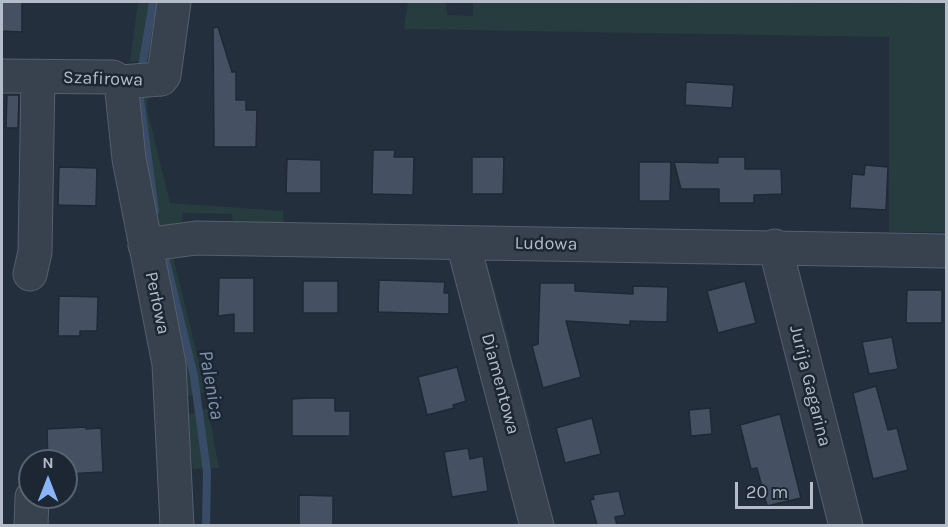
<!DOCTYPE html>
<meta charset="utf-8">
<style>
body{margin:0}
#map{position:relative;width:948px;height:527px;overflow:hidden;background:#242f3e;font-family:Karla,sans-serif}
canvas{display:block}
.frame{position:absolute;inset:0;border:3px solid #b4bcc9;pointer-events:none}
.north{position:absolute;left:18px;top:449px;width:60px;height:60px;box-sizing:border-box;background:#1d2633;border:2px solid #59626f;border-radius:50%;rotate:0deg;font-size:16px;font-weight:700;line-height:24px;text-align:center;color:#b4bcc9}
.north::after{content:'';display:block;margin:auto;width:21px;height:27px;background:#8ab4f8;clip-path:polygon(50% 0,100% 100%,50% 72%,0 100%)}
.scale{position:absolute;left:735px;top:482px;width:78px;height:27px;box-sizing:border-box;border:3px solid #b4bcc9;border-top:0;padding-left:8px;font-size:18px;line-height:21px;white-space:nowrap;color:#b4bcc9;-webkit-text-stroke:4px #1d2633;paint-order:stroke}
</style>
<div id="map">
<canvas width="948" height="527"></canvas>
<div class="frame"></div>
<div class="north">N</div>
<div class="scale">20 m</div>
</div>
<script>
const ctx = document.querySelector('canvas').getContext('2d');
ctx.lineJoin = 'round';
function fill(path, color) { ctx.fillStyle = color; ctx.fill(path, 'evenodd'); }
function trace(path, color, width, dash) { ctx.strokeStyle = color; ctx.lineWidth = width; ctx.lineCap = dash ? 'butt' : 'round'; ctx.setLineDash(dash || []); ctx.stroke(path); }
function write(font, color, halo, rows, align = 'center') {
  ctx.font = font + ' Karla,sans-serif'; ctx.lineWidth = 5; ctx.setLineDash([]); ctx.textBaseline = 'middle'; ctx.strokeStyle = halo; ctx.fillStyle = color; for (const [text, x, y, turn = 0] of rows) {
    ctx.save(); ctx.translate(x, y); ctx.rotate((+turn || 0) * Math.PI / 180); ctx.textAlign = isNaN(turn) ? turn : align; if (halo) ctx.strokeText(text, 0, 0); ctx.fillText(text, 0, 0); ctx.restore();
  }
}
fill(new Path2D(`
 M138,2H165L153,59L130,62Z
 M408,2H446L447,15L473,16V2L889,4L946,2V232H889V37L404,29Z
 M135,93L148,95L147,109L170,203L283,211L284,230L233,228L232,214L183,213L181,228L154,231Z
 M172,252L206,392L187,396L160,258Z
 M487,263L511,349L503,347L484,268Z
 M515,367L531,426L524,428L510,374Z
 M208,408L219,468L193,469L192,462L187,415Z`), '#263c3f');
trace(new Path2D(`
 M142,67L153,2
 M139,91L155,211
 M164,253L194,376L207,472L206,526`), '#394c67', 8);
const building = new Path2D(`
 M2,2H22V32L2,31Z
 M218,27L232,72H236V100H246V110H257L256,147H214L213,28Z
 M686,82L734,85L732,108L685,105Z
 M7,95H19L18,128H6Z
 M373,150H395L394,157H414L413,195L372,194Z
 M472,157H504L503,194H472Z
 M718,157H745V169H781L782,194L754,195V203H719V189H681L674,162L718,163Z
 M287,159L321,160V193H286Z
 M639,162H671L670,201H639Z
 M865,165L888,167L886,210L850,208L852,174L864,175Z
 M59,167L97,168L96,206L58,205Z
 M219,278H254V333H234V314L218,316Z
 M379,280L445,282L444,293H449V314L378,312Z
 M303,281H338V313H303Z
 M745,281L756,323L718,333L707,291Z
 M540,283H575V291L633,294V286L668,287L667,322L630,321V325L566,321L581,377L543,388L532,346L538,344Z
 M907,290H942V323H906Z
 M59,296L98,297L97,331H80V336H58Z
 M892,337L898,369L869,374L862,342Z
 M457,367L466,401L453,405L454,408L427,415L418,377Z
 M876,386L888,430L897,428L908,470L873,479L853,393Z
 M307,398H335V411H350V436H292V399Z
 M710,408L712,434L691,436L689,410Z
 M780,414L801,498L767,506L757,468L751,469L740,425Z
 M592,418L601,454L565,463L556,428Z
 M86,427V429L101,428L103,472L66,474V461H48L47,429Z
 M468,448L470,459L483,456L488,491L452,497L444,452Z
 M619,491L625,515L615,517L617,525H597L590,500L594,499L593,495Z
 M299,495L333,496V525H299Z`);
fill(building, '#455162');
trace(building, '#1f2835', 1.5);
const minor = new Path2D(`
 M2,76L113,77L121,82L161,79L164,75L174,2
 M121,82L129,159L169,364L177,526
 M463,243L537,526
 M145,245L196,238L946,251
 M775,246L846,526
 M30,274L35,252L38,77
 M31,526L32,497`);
trace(minor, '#565f6c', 35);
trace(minor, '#38414e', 33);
write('18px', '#b4bcc9', '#1d2633', [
 ["Szafirowa",103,79,2],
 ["Ludowa",546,244,1],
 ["Perłowa",157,303,78],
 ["Diamentowa",500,384,75],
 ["Jurija Gagarina",810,386,76]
]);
write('italic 20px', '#7c92b1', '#1d2633', [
 ["Palenica",211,385,80]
]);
</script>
